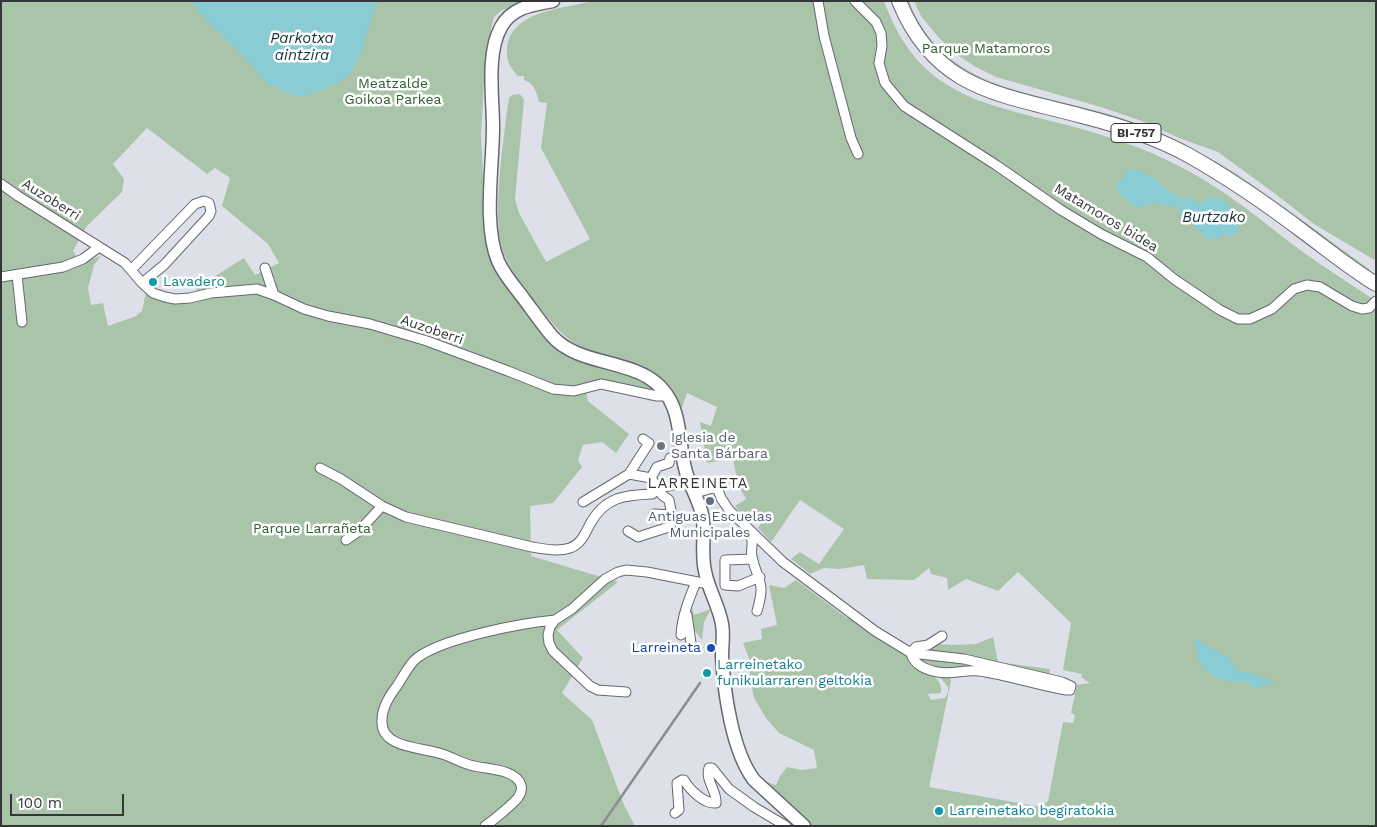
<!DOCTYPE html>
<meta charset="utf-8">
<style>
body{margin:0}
#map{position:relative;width:1377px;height:827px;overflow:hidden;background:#dee0e9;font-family:"Work Sans",sans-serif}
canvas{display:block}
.frame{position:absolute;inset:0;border:2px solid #343539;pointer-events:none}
.scale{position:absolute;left:10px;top:794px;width:114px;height:22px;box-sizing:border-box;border:2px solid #343539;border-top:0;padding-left:6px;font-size:15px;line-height:18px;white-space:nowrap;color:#343539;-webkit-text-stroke:4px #fff;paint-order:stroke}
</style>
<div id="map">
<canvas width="1377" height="827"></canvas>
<div class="frame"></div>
<div class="scale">100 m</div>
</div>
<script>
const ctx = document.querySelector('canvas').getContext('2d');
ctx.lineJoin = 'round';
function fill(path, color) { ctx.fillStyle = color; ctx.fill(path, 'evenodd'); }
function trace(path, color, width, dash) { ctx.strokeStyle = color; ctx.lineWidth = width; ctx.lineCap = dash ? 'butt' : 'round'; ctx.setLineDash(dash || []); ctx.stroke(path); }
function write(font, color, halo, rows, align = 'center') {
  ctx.font = font + ' "Work Sans",sans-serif'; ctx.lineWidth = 5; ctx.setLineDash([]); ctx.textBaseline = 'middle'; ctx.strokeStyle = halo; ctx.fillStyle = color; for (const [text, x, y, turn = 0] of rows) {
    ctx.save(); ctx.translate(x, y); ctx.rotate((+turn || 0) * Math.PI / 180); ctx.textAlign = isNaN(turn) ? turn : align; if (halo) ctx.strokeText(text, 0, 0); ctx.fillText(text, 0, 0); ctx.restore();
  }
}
fill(new Path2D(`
 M1,1H535L502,10L494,17L491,29L485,64L481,135L486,240L488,250L543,331L641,379L657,392L651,401C632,392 607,385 586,391L588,401L629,434L616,453L602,442L583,445L578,460L582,467L553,503L530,506L531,556L618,582L557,630L583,658L562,693L592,720L624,805L635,826H1ZM147,128L207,174L215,168L230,178L222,206L268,244L279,263L255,275L244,258L196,288L199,300L187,302L146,292L142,311L136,316L108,326L103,303L91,305L88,288L94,265L101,256L81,263L73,251L86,227L122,192L124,179L113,164Z
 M592,1H884C918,95 981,103 1067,125C1104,135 1142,147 1177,165C1215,184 1249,210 1283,237C1312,260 1345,280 1376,301V826H809L763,781L776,785L780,776L787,767L802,770L817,768L814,750L779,733L766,718L754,698L750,678V661L743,643L762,639L761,629L777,625L769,585L784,588L796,580L847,618L850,616L905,653C914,667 944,673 941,693L928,694L931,700L945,698L948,693V687L939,676H949L951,681L929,787L1041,807L1048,801L1063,722L1073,723L1075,715L1071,713L1077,685L1090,683L1081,677L1082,674L1063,670L1071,623L1018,572L998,591L966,579L948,590L947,578L931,574L929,568L914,580L867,579L864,565L840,569L824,568L810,574L791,559L800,552L819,564L844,529L800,500L771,542L758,528L761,523L747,511L742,514L735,506L746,499L738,485L732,453L718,452L719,461L707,463L700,422L711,426L717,407L687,393L681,410C663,359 632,368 591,352C568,343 554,326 540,308C527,291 512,274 504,254C491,222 503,146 507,110L509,98L512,95L520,94L524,100L515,199L519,213L546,262L590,239L541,148L547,103L539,102C537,93 534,83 524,80V76H518C510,68 506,61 507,49C510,10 564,9 592,1Z
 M905,1H909C943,92 1039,92 1118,117C1150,127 1182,143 1211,159C1236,172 1258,189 1281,205C1311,227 1341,248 1370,270L1368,273L1210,161L1008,92L966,75L927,41Z
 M914,1H1376V261L1314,224L1274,193L1218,152L1179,138L1142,121L1101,107L996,77L974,66L959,56L939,38L921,16Z
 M691,603L694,615L711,609L704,622L702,640L693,628Z
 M993,637L998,662L1050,669L1049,677L929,652L923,649L920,643L954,645L976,644Z
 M916,656L933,657L1022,675C1006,672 990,669 974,668C955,668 929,676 916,656Z`), '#aac4aa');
fill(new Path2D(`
 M189,1H377L361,53L350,75L336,84L305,96L291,95L265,82L242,55L203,17Z
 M1135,169L1153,177L1163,187L1179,197H1187L1200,204C1204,202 1208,197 1214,197C1230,197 1250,227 1230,237L1224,235L1219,238L1215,237L1207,239L1190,222L1182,217L1177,207C1168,205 1158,202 1149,204C1146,205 1144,207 1141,207C1132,208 1116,193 1116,185L1126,174L1125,171Z
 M1194,638L1229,658L1240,673H1243L1244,671L1264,677L1275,683L1273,684L1262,685L1258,689L1251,687L1248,681C1234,684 1214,679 1204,668C1197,661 1196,647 1194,638Z`), '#8accd3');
const street = new Path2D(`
 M818,1L824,36L851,138L858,154
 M855,1L876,22L881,33L882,46L879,63L885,83L904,106L996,165L1061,210L1101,234L1147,257L1174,279L1220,310L1238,319H1250L1272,309L1294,289L1307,285L1320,287L1352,306L1362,309L1369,308L1376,301
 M1,184L18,196L125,263L142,283L153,293L165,297L175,299L190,298L211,293L257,289L274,295L304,309L328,316L370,324L427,341L508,371L553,389L574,391L601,384L657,396H667
 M265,268L274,295
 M131,270L195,204L204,201L209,203L211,211L209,216L164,265L142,283
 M17,275L22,322
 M1,277L63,267L83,259L99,247
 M320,468L341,479L382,506L406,517L532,547C544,549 558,552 570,548C581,544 585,534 590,524C605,497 624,495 652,494L657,489L689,481
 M629,474L649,443L643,439
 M651,478L657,467L669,463L670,458
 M695,493L713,488L718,490L721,498L729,510L783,562L875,631L911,653L964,659L1062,682L1071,686L1070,690H1066C1037,685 1008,675 979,671C964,669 949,676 933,671C924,669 913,663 911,653
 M583,502L629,474L651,478L662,495L669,500L673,521L669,527L638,537L628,531
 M654,514L673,515
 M747,531C756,542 750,546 752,557C758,583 766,581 757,611
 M346,540L359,531L382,506
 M753,559L725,560V585L738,586L760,577
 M687,615L691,643
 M681,635C682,616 689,599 696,582
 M911,653L916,647L928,645L942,636
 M626,692L598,690L590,686L553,651L549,643L548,635L550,627L555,620L572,609L605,579L618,572L626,570L647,572L708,584
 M675,813L679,810L677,783L682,780H684C690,790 704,804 716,803C717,791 705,780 709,768H712L729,789L754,807L786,826
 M485,826C491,822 516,802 519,796C521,793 522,789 521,785C516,769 487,769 474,766C463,764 452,757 442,754C423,747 380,749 382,720C382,707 390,695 397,686C403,677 409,664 417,658C443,638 522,623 555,620`);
const secondary = new Path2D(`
 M553,1C532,5 512,7 501,27C486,54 493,97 493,127C493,166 483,225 498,261C504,275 515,287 524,299C533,311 542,324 552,336C585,373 654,353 674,409C681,428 680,449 685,468C689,487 701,501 703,520C705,537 701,555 705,571C708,589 719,606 722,624C724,635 722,646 722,656C724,692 732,751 754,780L804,826`);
const primary = new Path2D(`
 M899,1C935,90 1000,94 1082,116C1118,125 1155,137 1188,155C1229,178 1268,205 1305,233C1328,250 1351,269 1376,284`);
trace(street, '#66676f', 11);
trace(secondary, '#66676f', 15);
trace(primary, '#66676f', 16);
trace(street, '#fff', 9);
trace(secondary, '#fff', 12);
trace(primary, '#fff', 14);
trace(new Path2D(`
 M601,826L700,683`), '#8b8d93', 2.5);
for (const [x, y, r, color] of [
 [153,282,5,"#0f9aa8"],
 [661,446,5,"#6b7280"],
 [710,501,5,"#5c6f8a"],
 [711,648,5,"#1a4fb4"],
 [707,673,5,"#0f9aa8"],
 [939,811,5,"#0f9aa8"]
]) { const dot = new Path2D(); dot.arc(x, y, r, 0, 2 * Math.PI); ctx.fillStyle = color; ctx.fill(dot); trace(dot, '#fff', 2); }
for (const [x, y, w] of [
 [1136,133,50]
]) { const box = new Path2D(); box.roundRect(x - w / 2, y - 9.5, w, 19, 4); ctx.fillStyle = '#fff'; ctx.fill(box); trace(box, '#343539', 1); }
write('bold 12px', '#343539', null, [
 ["BI-757",1136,133]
]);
write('14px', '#2d6231', '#fff', [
 ["Parque Matamoros",986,49],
 ["Meatzalde",393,84],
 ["Goikoa Parkea",393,100],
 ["Parque Larrañeta",312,529]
]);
write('14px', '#343539', '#fff', [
 ["Auzoberri",51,200,32],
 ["Matamoros bidea",1106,218,31],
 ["Auzoberri",432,330,19]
]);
write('14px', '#0d838f', '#fff', [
 ["Lavadero",163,282],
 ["Larreinetako",717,665],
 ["funikularraren geltokia",717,681],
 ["Larreinetako begiratokia",949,811]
], 'left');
write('14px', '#5b616d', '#fff', [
 ["Iglesia de",671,438],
 ["Santa Bárbara",671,454]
], 'left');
write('14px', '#4e5e75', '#fff', [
 ["Antiguas Escuelas",710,517],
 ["Municipales",710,533]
]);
write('14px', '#164399', '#fff', [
 ["Larreineta",701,648]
], 'right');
write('italic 15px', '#113236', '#fff', [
 ["Parkotxa",302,39],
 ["aintzira",302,56],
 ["Burtzako",1214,218]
]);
ctx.letterSpacing = '1px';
write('15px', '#343539', '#fff', [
 ["LARREINETA",698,484]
]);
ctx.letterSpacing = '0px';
</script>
